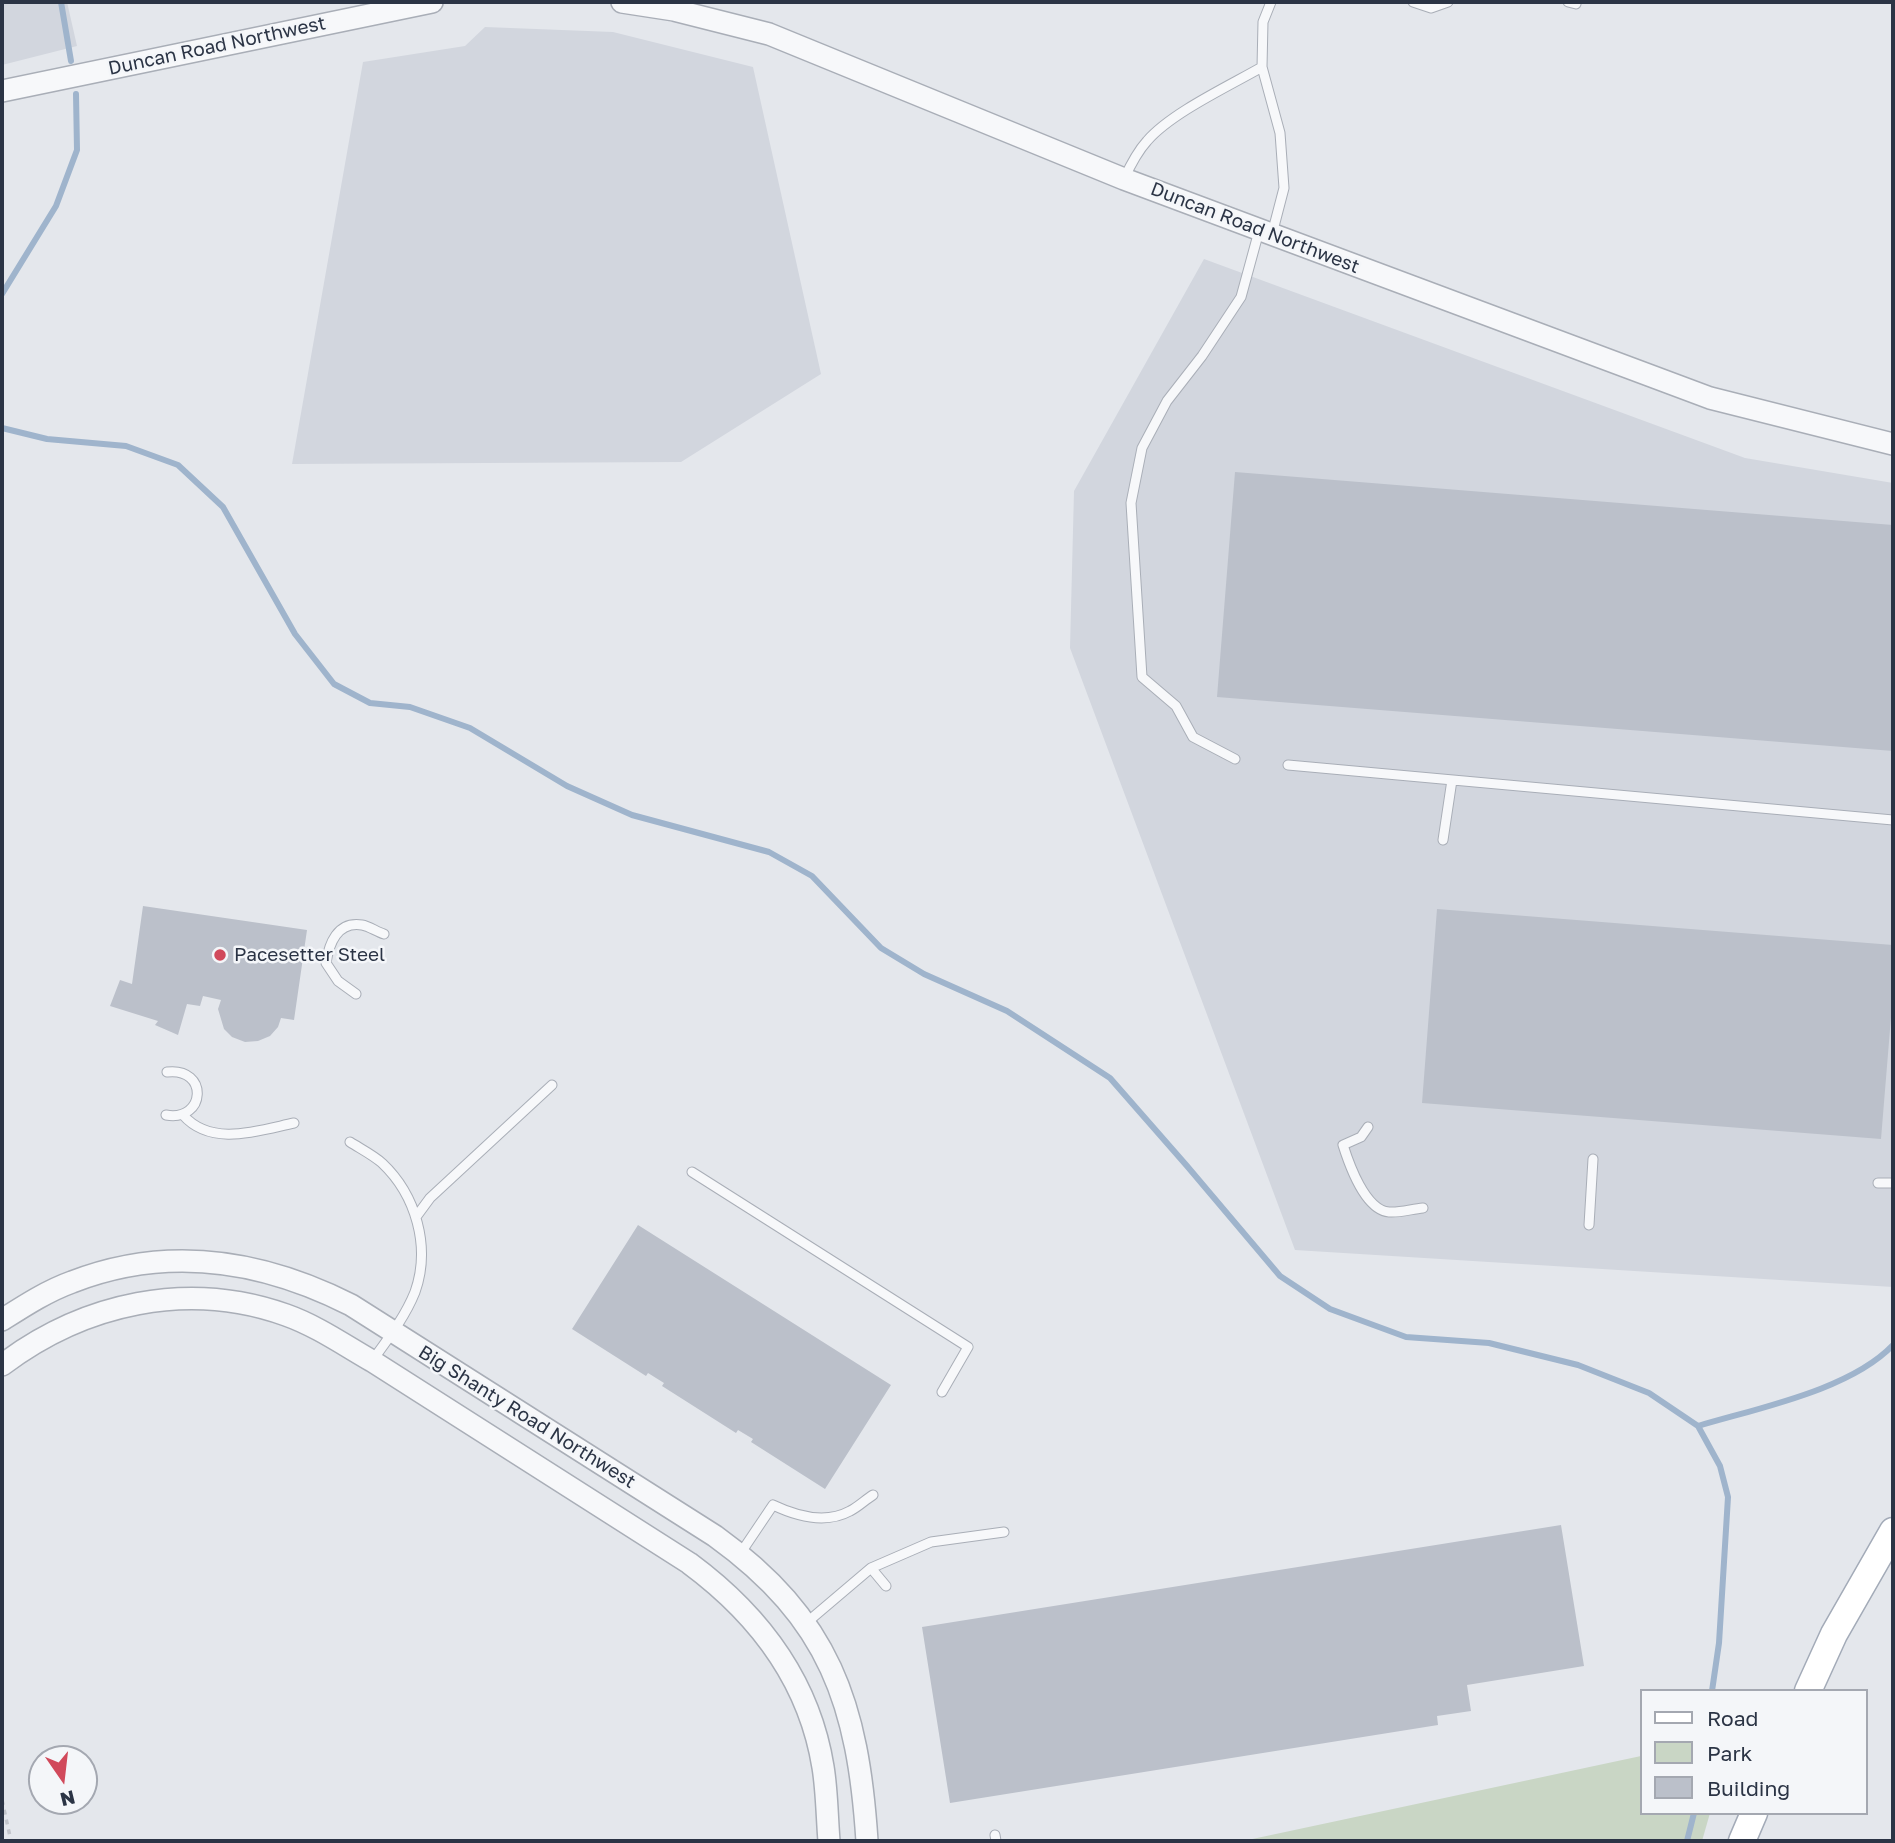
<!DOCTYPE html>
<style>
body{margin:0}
#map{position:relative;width:1895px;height:1843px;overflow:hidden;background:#e4e7ec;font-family:"Golos Text",sans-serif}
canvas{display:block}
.frame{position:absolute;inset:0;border:4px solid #2b3445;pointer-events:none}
.legend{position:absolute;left:1640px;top:1689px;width:228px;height:126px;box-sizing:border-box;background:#f4f6f9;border:2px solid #a4a8b1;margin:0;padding:9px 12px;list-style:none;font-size:21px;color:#2b3445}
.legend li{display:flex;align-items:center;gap:14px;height:35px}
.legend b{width:35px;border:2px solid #a4a8b1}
.north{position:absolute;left:28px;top:1745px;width:70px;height:70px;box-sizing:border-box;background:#f4f6f9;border:2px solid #a4a8b1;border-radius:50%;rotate:166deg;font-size:19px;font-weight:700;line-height:28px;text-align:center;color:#2b3445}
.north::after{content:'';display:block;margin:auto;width:24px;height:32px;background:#d1495b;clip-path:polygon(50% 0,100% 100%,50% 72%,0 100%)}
</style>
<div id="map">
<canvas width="1895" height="1843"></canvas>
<div class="frame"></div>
<ul class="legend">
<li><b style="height:9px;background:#fff"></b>Road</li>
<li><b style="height:19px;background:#c9d6c5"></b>Park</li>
<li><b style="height:19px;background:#bbc0ca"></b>Building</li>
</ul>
<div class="north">N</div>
</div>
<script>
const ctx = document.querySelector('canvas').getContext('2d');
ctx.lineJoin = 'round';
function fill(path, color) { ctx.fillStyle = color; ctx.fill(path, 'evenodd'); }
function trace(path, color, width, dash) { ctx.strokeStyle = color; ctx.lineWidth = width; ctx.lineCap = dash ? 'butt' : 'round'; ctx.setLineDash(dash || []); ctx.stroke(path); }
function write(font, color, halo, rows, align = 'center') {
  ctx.font = font + ' "Golos Text",sans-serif'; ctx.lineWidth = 5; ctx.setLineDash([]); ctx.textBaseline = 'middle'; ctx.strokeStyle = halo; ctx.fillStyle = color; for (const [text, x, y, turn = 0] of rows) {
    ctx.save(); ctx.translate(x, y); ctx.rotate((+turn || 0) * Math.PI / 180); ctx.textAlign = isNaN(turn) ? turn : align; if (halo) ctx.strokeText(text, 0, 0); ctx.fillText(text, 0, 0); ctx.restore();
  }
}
fill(new Path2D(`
 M2,2H67L77,46L2,65Z
 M485,27L613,32L753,67L821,374L681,462L292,464L363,62L465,46Z
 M1204,259L1745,458L1893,483V1287L1295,1250L1070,648L1074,491Z`), '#d2d6de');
fill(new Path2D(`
 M1641,1756V1813H1710L1702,1841H1243Z`), '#c9d6c5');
trace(new Path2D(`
 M61,2L71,61
 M2,294L56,206L77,150L76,94
 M2,428L47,439L126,446L178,465L223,507L295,634L334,684L370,703L410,707L470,728L567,786L632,815L769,852L812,876L881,948L924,974L1007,1011L1110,1078L1187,1166L1280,1276L1330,1309L1406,1337L1489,1343L1578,1365L1649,1393L1698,1426L1720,1466L1728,1497L1719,1643L1712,1691
 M1698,1426C1758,1408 1850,1390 1893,1345
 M1687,1841L1694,1813`), '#9fb4cc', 6);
fill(new Path2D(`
 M1235,472L1893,525V751L1217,697Z
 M143,906L307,930L294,1020L281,1018L278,1027L270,1036L258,1041L245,1042L232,1037L224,1029L218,1009L221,1000L203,996L200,1006L187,1004L178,1035L155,1025L158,1021L110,1006L120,980L132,984Z
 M1437,909L1893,945V993L1881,1139L1422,1103Z
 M638,1225L891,1385L825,1489L751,1442L753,1439L738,1430L736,1433L662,1386L664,1383L648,1373L646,1376L572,1329Z
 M1561,1525L1584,1666L1467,1685L1471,1711L1437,1716L1438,1725L950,1803L922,1627Z`), '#bbc0ca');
const service = new Path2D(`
 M1413,2L1431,8L1448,2
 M1568,2L1576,4
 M1262,67L1280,133L1284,188L1272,234
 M1124,179C1130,166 1137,152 1147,141C1171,113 1229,86 1262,67L1263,22L1271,2
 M1235,759L1193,737L1176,706L1142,677L1131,503L1142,448L1167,401L1202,356L1241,297L1259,231
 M1288,765L1893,820
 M1443,840L1452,780
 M356,994L338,981L326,963C329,944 337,921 362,925C369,926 377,932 384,934
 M166,1115C206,1122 209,1067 167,1072
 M183,1115C211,1147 257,1131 294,1123
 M1368,1127L1361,1137L1343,1145C1349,1164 1365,1210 1389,1212C1399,1213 1412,1209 1423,1208
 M350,1142C361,1149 373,1155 382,1163C416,1195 431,1247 415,1292C405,1317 388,1339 372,1361
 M692,1172L968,1347L942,1392
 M1878,1183H1893
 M416,1217L430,1198L552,1085
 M1589,1225L1593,1159
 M740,1554L773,1505C796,1516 826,1524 850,1511C858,1507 865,1500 873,1495
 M871,1568L931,1542L1004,1532
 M805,1624L871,1568L886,1586
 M995,1835L996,1841`);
const tertiary = new Path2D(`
 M622,2L674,10L769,34L1124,179L1710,398L1893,444
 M2,91L432,2
 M2,1320C24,1306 47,1291 72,1282C167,1245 262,1260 351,1305L715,1536C830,1619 858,1704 867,1841
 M2,1365C84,1303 188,1280 286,1315C317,1326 344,1345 372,1361L689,1563C758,1614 809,1680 823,1767C827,1791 827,1817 829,1841`);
const primary = new Path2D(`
 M1808,1691L1834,1634L1893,1531
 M1742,1841L1754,1813`);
trace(service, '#a9aeb7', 11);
trace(tertiary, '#a9aeb7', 24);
trace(primary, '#a3abb8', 29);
trace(new Path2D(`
 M2,1800L11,1841`), '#c2c5cb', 3.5, [5, 5]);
trace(service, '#f7f8fa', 9);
trace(tertiary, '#f7f8fa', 21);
trace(primary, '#fff', 26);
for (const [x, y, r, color] of [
 [220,955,7,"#d1495b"]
]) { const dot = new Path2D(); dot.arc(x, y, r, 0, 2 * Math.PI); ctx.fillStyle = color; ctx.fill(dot); trace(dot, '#f4f6f9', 2.5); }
write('19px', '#2b3445', '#f4f6f9', [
 ["Duncan Road Northwest",217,46,-12],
 ["Duncan Road Northwest",1255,228,21],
 ["Big Shanty Road Northwest",527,1417,32]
]);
write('19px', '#2b3445', '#f4f6f9', [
 ["Pacesetter Steel",234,955]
], 'left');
</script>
